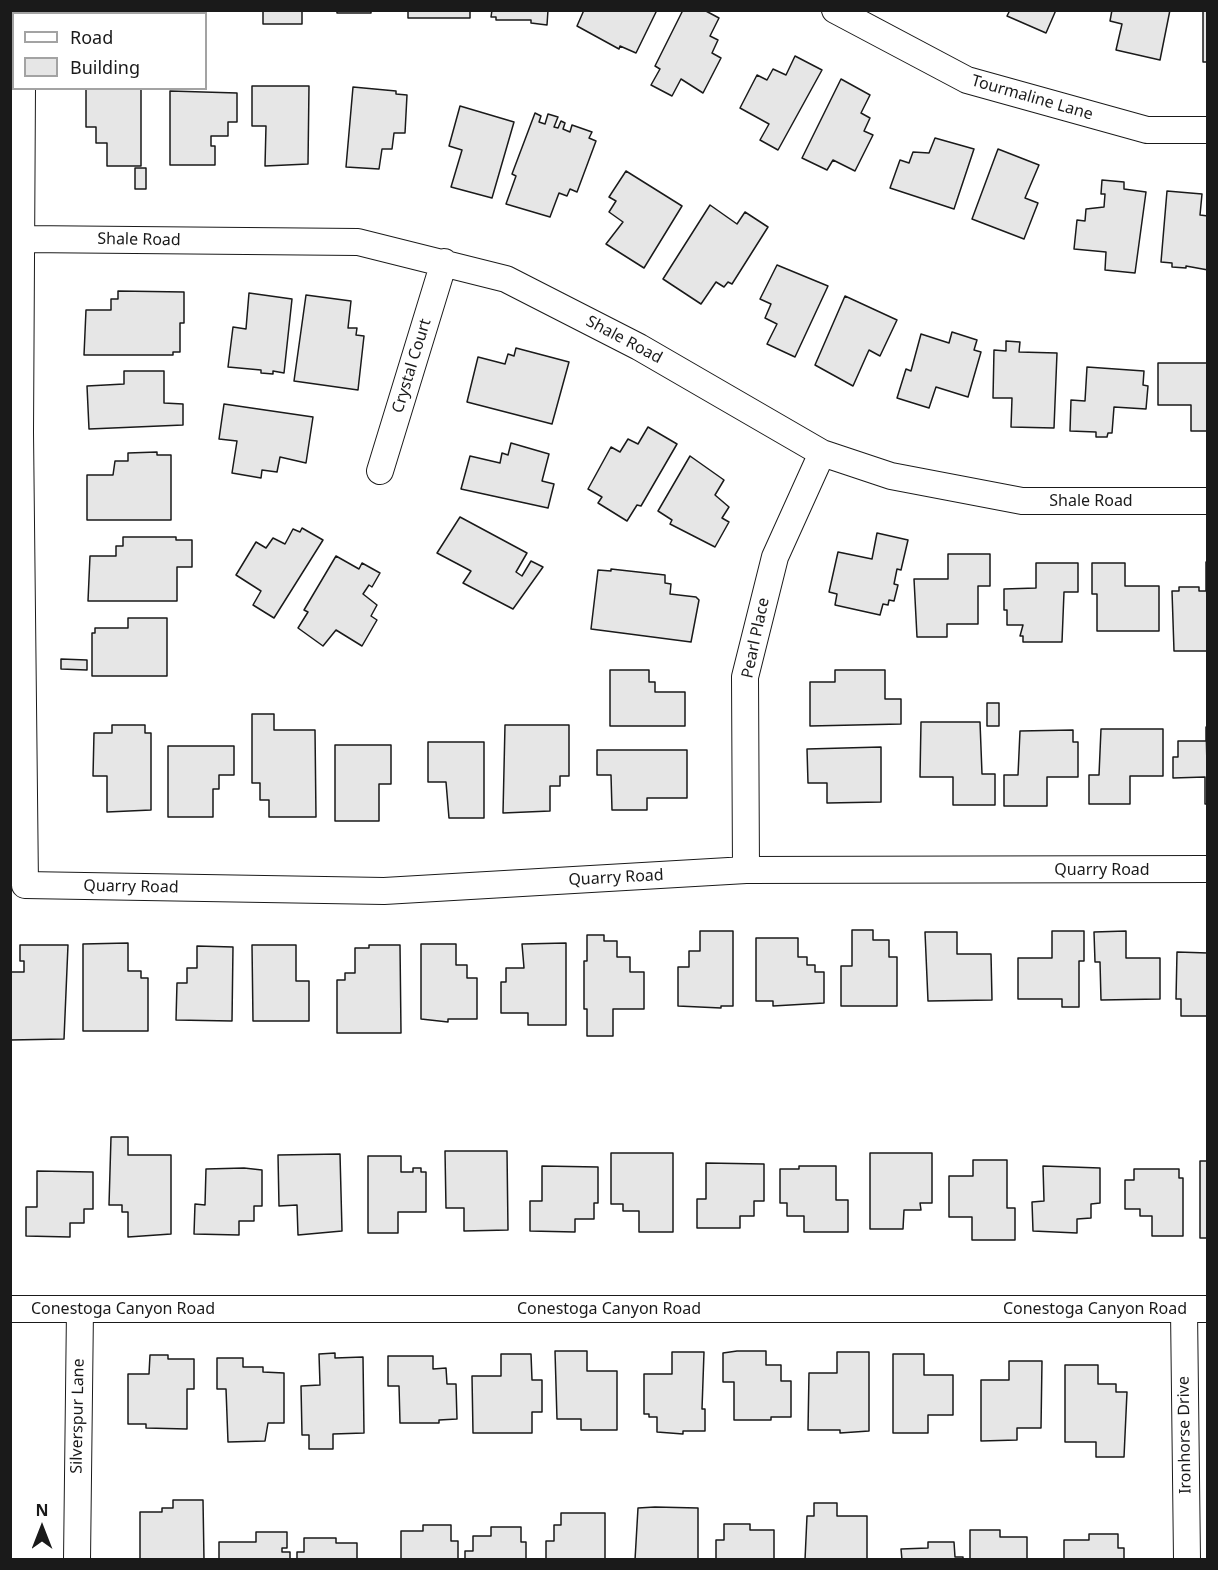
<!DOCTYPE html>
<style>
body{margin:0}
#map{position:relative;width:1218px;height:1570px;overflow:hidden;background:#fff;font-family:"Noto Sans",sans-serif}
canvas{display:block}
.frame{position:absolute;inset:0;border:12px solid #1a1a1a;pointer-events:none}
.legend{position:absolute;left:12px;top:12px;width:195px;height:78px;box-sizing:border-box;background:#fff;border:2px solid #a3a3a3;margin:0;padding:8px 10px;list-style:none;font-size:18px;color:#1a1a1a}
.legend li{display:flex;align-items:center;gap:12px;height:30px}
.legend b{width:30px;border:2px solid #a3a3a3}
.north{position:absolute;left:12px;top:1498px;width:60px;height:60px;-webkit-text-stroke:4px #fff;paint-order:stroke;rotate:0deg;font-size:16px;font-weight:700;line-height:24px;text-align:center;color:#1a1a1a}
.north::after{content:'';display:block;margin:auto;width:21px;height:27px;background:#1a1a1a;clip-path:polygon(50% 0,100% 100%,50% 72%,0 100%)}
</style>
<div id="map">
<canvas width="1218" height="1570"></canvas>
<div class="frame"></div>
<ul class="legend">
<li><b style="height:8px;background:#fff"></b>Road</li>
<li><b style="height:16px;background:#e6e6e6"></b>Building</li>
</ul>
<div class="north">N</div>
</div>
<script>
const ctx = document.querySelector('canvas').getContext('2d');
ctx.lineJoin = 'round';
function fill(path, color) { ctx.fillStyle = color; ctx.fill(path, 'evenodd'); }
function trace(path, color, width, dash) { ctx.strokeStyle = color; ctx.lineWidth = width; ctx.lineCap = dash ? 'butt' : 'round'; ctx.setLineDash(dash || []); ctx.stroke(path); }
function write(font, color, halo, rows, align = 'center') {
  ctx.font = font + ' "Noto Sans",sans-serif'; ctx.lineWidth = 4.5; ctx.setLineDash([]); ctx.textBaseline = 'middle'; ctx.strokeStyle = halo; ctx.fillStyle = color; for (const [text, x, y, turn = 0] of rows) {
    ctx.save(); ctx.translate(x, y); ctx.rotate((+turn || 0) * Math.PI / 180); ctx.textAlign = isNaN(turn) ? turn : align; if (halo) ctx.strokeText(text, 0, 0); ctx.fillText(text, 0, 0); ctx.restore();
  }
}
const building = new Path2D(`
 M79,10H142V14H79Z
 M263,10H302V24H263Z
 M337,10H371V13H337Z
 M408,10H470V18H408Z
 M492,10H548L547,25L531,23V20H496V17H491Z
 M584,10H657L636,53L620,46L619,49L577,26Z
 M683,10H704L719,18L710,36L718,40L712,53L721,58L703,93L681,79L672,96L651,85L660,69L655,66Z
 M1010,10H1056L1046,33L1007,16Z
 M1112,10H1170L1160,60L1116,50L1122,24L1110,21Z
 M1203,10H1208V62H1203Z
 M795,56L822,70L778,150L760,140L769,124L740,108L757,75L767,80L773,69L786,75Z
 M841,79L870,95L861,113L870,118L864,131L873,135L855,171L833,160L827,170L802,158Z
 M252,86H309L308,164L265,166L266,126H252Z
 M353,87L396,91V94L407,95L405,133H394L392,149H382L379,169L346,167Z
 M141,88V166H107V143H96V127H86V89Z
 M170,91L237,93V122H228V136H211V146H215V165H170Z
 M460,106L514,122L492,198L451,187L462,150L449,146Z
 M535,113L541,116L539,122L545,124L548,114L558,117L554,127L558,128L561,121L565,123L563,129L570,132L572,125L592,132L589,138L596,141L577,192L570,189L567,196L559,193L550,217L506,204L516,176L512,174Z
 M935,138L974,149L954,209L890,188L900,160L909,163L913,152L929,153Z
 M998,149L1039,165L1025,198L1038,203L1024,239L972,219Z
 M135,168H146V189H135Z
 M626,171L682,206L644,268L606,244L623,222L609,212L616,201L609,197Z
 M1102,180L1124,182V189L1146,192L1135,273L1105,270L1106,252L1074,249L1077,220L1085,221L1086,209L1104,207L1105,194H1101Z
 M1167,191L1202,194L1200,215L1208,216V270L1186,266V268L1172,267V263L1161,262Z
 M710,205L737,224L745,212L768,227L732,284L728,282L724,287L716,282L701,304L663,279Z
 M777,265L828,286L795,357L767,344L777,324L765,318L771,304L760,299Z
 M118,291L184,292V323H180V352H173V355H84L86,310H111V299H118Z
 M249,293L292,299L284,373L273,371V374L261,373V370L228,367L233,327L246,329Z
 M306,295L351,301L348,328H357L356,335L364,336L358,390L294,381Z
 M845,296L897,320L880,356L869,350L853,386L815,365Z
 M952,332L977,340L974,350L981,352L968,397L936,387L929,408L897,398L906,369L911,371L921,334L949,343Z
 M1006,341L1020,342L1019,352L1057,353L1054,428L1011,427L1012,398H993L994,350L1006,351Z
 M516,348L569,362L552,424L467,402L478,357L505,364L508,354L514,356Z
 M1158,363H1208V431H1191V405H1158Z
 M1087,367L1144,371L1143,385L1148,386L1146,409L1114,407L1112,433H1108L1107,437H1096V432L1070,431L1071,400L1085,401Z
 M124,371H164V403L183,404V425L89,429L87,386L124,384Z
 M224,404L313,417L306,463L280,457L277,472L262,470L261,478L232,473L237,441L219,439Z
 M648,427L677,444L641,506L637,505L627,521L598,503L602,497L588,489L611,447L620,452L628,439L638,444Z
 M511,443L549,454L542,481L554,484L548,508L461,489L470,456L500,463L502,453L508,455Z
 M157,452V455H171V520H87V475H113L115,461H128V453Z
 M690,456L724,480L715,495L729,507L722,518L729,522L715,547L670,524L672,520L658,511Z
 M460,517L527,553L516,572L522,576L531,561L543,567L513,609L463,583L471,571L437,553Z
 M302,528L323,540L274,618L253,605L261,591L236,575L256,542L266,548L273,538L285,544L293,529L300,532Z
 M877,533L908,540L901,570L897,569L894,584L898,585L894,601L889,600L888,605L883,604L880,615L835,605L837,594L829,592L838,552L872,559Z
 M123,537H176V540H192V567H177V601H88L90,556H116V546H123Z
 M948,554H990V586H978V624H947V637H917L914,579H948Z
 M336,556L359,569L362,563L380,573L372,587L369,585L363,594L377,605L371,616L377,620L362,646L336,630L323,646L298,628L308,612L304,610Z
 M1206,562L1208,651H1174L1172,591H1179V587H1199V591H1206Z
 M1036,563H1078V592H1064L1062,642H1023V636H1020L1023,625H1007V610H1004V589L1036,588Z
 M1092,563H1125V586H1159V631H1097V594H1092Z
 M611,569L665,575V583L671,584L670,594L696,597L699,600L691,642L591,629L598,570L611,571Z
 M128,618H167V676H92V633H95V628H128Z
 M61,659L87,660V670L61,669Z
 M610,670H649V682H655V692H685V726H610Z
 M835,670H885V699H901V724L810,726V682H835Z
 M987,703H999V726H987Z
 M252,714H274V730H315L316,817H269V800H260V783H252Z
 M921,722H980L982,774H995V805H953V777H920Z
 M112,725H145V733H151V810L107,812V776H93L94,733H112Z
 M505,725H569V776H560V786H550V811L503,813Z
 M1206,727L1208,804H1205V777L1173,778V757H1178V741H1206Z
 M1101,729H1163V776H1130V804H1089V775H1099Z
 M1073,730V742H1078V777H1047V806H1004V775H1018L1020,731Z
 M428,742H484V818H449L446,782H428Z
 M335,745H391V784H379V821H335Z
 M168,746H234V775H219V789H213V817H168Z
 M881,747V802L827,803V783H808L807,749Z
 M597,750H687V798H647V810H612L611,775H597Z
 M852,930H873V940H889V957H897V1006H841V966H852Z
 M700,931H733V1006H721V1008L678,1006V967H689V951H700Z
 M1052,931H1084V961H1079V1007H1062V999H1018V958H1052Z
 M1126,931V958H1160V999L1101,1000L1100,962H1095L1094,932Z
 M925,932H957V954H991L992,1000L928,1001Z
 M587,935H604V941H617V957H630V972H644V1009H613V1036H587V1009H584V961H587Z
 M756,938H798V957H807V965H815V972H824V1003L773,1006V1001H756Z
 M128,943V971H141V978H148V1031H83V944Z
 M566,943V1025H528V1013H501V982H506V968H524L522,944Z
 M421,944H456V965H467V978H477V1019H448V1022L421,1019Z
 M20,945H68L64,1039L10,1040V972H24V961H20Z
 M252,945H296V981H309V1021H253Z
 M369,945H400L401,1033H337V980H345V973H355V948H369Z
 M197,946L233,947L232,1021L176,1020L177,983H187V968H197Z
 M1177,952L1208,953V1016H1181V999H1176Z
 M111,1137H128V1155H171V1234L128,1237V1212H122V1205H109Z
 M445,1151H507L508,1230L464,1231V1208H446Z
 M611,1153H673V1232H639V1211H623V1204H611Z
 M870,1153H932V1203H920L921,1210H904L903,1229H870Z
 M340,1154L342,1231L298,1235L297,1205L279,1206L278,1155Z
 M368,1156H401V1172H413V1168H421V1172H426V1212H398V1233H368Z
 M973,1160H1007V1208H1015V1240H972V1217H949V1176H973Z
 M1200,1161H1208V1238H1200Z
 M706,1163L764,1164V1201H754V1216H740V1228H697V1199H706Z
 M542,1166L598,1167V1203H594V1219H575V1232L530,1231V1201H542Z
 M799,1166H836V1200H848V1232H804V1216H787V1203H780V1169H799Z
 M1043,1166L1100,1168V1203L1091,1204V1218L1077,1219V1233L1033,1231L1032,1202L1044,1201Z
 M244,1168L262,1170V1206H254V1221H239V1235L194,1234L195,1204L205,1205L206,1169Z
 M1134,1169H1179V1178H1183V1236H1152V1216H1140V1209H1125V1180H1134Z
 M37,1171L93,1172V1209H84V1223H70V1237L26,1236V1207H37Z
 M555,1351H587V1371H617V1430H581V1419H557Z
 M737,1351H766V1365H781V1381H791V1417H771V1420H734V1382H723V1353Z
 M672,1352H704L702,1409H705V1431H683V1434L657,1432V1417H649V1414H644V1374H672Z
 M837,1352H869V1431L840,1433V1430H808L809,1373H837Z
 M335,1353V1358L363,1357L364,1433L333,1434V1449H309V1435H302L301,1386L320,1385L319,1354Z
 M501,1354H531L532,1380H542V1412H532V1433H473L472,1376H501Z
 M893,1354H924V1375H953V1415H928V1433H893Z
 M150,1355H168V1359H194V1389H187V1429L146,1428V1424H128V1374H149Z
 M388,1356H433V1369L446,1368L447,1384H456L457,1419L439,1420V1423H400L399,1386H388Z
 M217,1358H243V1367H263V1372L284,1373V1423H268L265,1441L228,1442L226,1389H217Z
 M1009,1361H1042L1041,1428H1017V1440L981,1441V1380H1009Z
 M1065,1365H1098V1384H1116V1392H1127L1124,1457H1096V1442H1065Z
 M173,1500H203L204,1560H140V1512H162V1508H173Z
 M814,1503H837V1516H867V1560H805L807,1516H814Z
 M655,1507L698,1508V1560H635L638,1508Z
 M561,1513H605V1560H546V1541H554V1525H561Z
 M724,1524H750V1530H774V1560H716V1540H724Z
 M423,1525H451V1541H458V1560H401V1531H423Z
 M491,1527H521V1542H526V1560H465V1551H473V1536H491Z
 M970,1530H1000V1537H1027V1560H970Z
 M256,1532H287V1548H282V1552H290V1560H219V1542H256Z
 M1089,1534H1118V1548H1124V1560H1064V1540H1089Z
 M304,1538H336V1543H357V1560H297V1552H304Z
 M928,1542H954L955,1557H963V1560H902L901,1549L928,1548Z`);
fill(building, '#e6e6e6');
trace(building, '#1a1a1a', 1.5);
const street = new Path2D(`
 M22,10V14
 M835,10L967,80L1147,130H1208
 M22,88L20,432L25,885L384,891L746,870L1208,869
 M23,239L358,242L506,279L639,347L822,453L891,476L1022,501H1208
 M380,471L444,262
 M746,870L745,677L775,557L822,453
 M10,1309H1208
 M1184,1310L1187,1560
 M77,1560L80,1309`);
trace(street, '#1a1a1a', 28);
trace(street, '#fff', 26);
write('16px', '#1a1a1a', '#fff', [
 ["Tourmaline Lane",1032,98,16],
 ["Shale Road",139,240,1],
 ["Shale Road",624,340,28],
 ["Crystal Court",412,366,-73],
 ["Shale Road",1091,501],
 ["Pearl Place",756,638,-78],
 ["Quarry Road",1102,870],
 ["Quarry Road",616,878,-3],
 ["Quarry Road",131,887,1],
 ["Conestoga Canyon Road",123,1309],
 ["Conestoga Canyon Road",609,1309],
 ["Conestoga Canyon Road",1095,1309],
 ["Silverspur Lane",78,1416,-89],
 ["Ironhorse Drive",1185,1435,-91]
]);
</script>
